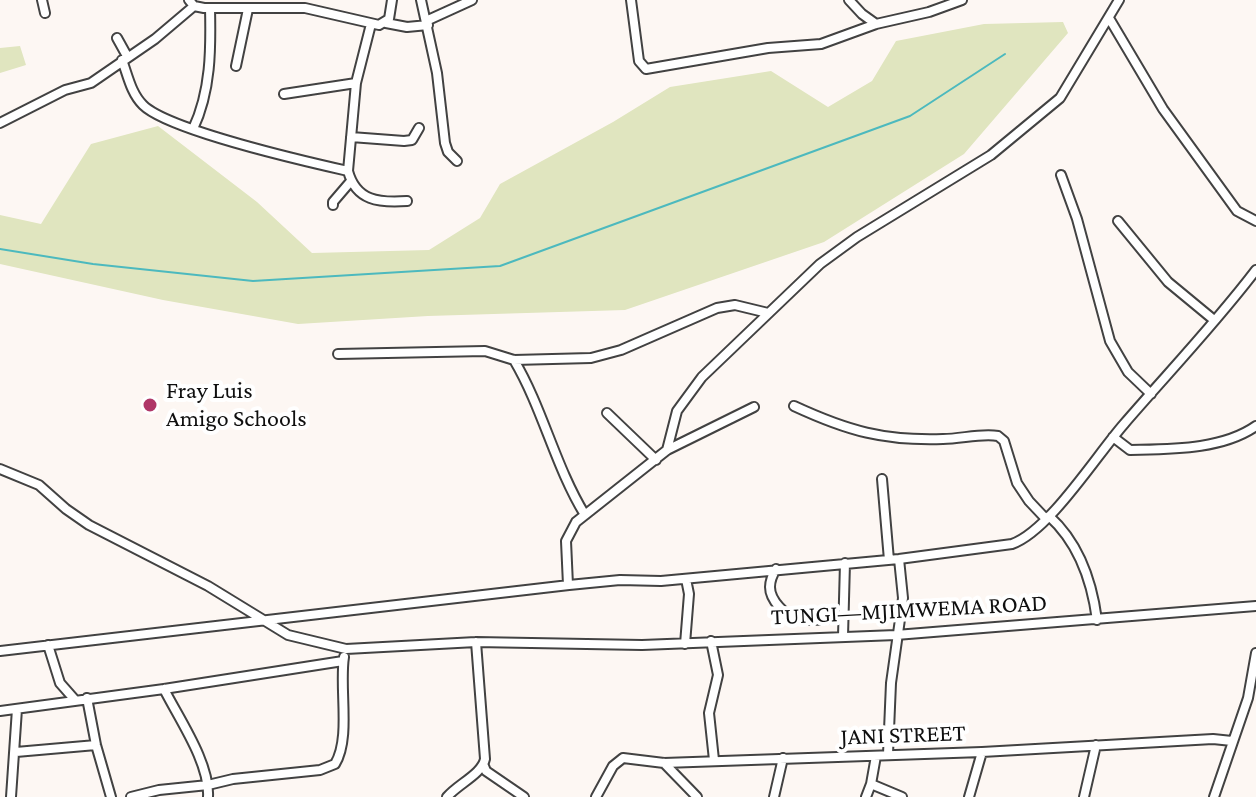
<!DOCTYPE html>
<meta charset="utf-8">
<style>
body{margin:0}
canvas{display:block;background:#fdf7f3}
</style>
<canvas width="1256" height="797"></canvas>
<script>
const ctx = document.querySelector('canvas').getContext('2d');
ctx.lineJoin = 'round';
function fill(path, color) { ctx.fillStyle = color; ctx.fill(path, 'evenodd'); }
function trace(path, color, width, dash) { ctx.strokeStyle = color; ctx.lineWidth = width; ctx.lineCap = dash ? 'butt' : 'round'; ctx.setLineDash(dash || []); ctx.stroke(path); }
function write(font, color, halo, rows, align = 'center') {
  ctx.font = font + ' "Crimson Pro",serif'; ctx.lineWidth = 8; ctx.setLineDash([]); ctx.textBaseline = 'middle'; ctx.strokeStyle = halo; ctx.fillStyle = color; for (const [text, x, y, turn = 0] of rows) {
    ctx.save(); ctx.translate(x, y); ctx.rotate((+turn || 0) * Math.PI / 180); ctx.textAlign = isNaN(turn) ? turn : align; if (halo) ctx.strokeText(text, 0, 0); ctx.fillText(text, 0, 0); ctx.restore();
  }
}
fill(new Path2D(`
 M1063,22L1068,33L964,154L824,242L625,310L428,316L298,324L163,300L0,264V215L41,224L91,144L158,126L257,202L312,253L429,250L480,218L500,184L613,122L670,87L771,71L828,107L872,81L896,41L984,24Z
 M20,46L26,65L0,73V48Z`), '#e0e5bf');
trace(new Path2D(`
 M0,249L93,264L253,281L500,266L910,116L1005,54`), '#4cb9be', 2);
const minor = new Path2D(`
 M42,0L45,13
 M189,0L194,6L204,8H305L379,25L389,19L392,0
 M421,0L437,73L445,143L448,152L457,161
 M631,0L639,61L646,69L768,48L821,44L876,24L929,12L962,0
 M849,0L862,14L876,24
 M1109,18L1163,109L1237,211L1256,221
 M426,21L472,0
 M386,23L407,27L428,25
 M117,38L127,56
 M122,60C128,76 131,93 143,105C168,130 308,162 348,171
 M236,66L248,9
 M356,83L348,171C356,201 379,203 407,201
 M284,94L356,83L371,24
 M0,123L65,90L91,83L155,39L194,6
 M193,129C211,91 211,49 210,8
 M351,137L404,141L412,140L419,128
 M1061,175L1077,219L1110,341L1128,372L1151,394
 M333,205V202L351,181
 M1118,221L1168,282L1214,320
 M338,354L485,351L514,360L591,358L621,350L717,308L735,305L768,313
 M514,360C543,409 555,466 585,515
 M794,406C848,431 884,441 943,439C961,439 981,433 998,436L1004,441L1017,483L1029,501L1046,519
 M607,413L656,460
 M1113,437L1130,450C1170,449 1222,450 1256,426
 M667,450L677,411L702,377L820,264L857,237L991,155L1060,98L1119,0
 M0,469L39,485L66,509L89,525L208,586L288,635L346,649L476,642L642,645L896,635L1256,606
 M882,479L889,560
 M1049,516C1079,543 1092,582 1097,620
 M776,569C773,574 770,581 770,587C770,600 785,616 798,619C811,622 829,618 843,618
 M568,585L566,541L576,522L667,450L754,407
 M843,636L845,563
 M711,641L718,675L709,713L714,760
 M685,644L689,594L686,579
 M48,645L60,683L75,700
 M0,651L569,585L620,580L661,581L899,559L1012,544C1049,531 1096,456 1124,424C1168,373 1215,324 1256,270
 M164,689C179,719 210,763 208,797
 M87,698L96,745L111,797
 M0,711L164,689L343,661
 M16,752L96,745
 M888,754L891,683L903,598L899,559
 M664,763L697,797
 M484,766L486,771L524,797
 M871,784L902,797
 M11,797L17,709
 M131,797L159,790L208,785L233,779L320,770L335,764C351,738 339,688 344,657
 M447,797C458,784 482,774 485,759L476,642
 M596,797L613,766L623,758L664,763L982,752L1213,739L1232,741
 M774,797L783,758
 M866,797L871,784L876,756
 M969,797L982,752
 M1084,797L1096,745
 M1214,797L1248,698L1256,653`);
trace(minor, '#424242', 12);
trace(minor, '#fff', 8);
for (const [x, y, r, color] of [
 [150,405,8,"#af3768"]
]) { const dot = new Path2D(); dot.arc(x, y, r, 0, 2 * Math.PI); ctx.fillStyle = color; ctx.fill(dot); trace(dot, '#fff', 3); }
write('24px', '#0f0f0f', '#fff', [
 ["Fray Luis",166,391],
 ["Amigo Schools",166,419]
], 'left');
write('24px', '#0f0f0f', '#fff', [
 ["TUNGI—MJIMWEMA ROAD",909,610,-3],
 ["JANI STREET",903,735,-2]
]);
</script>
